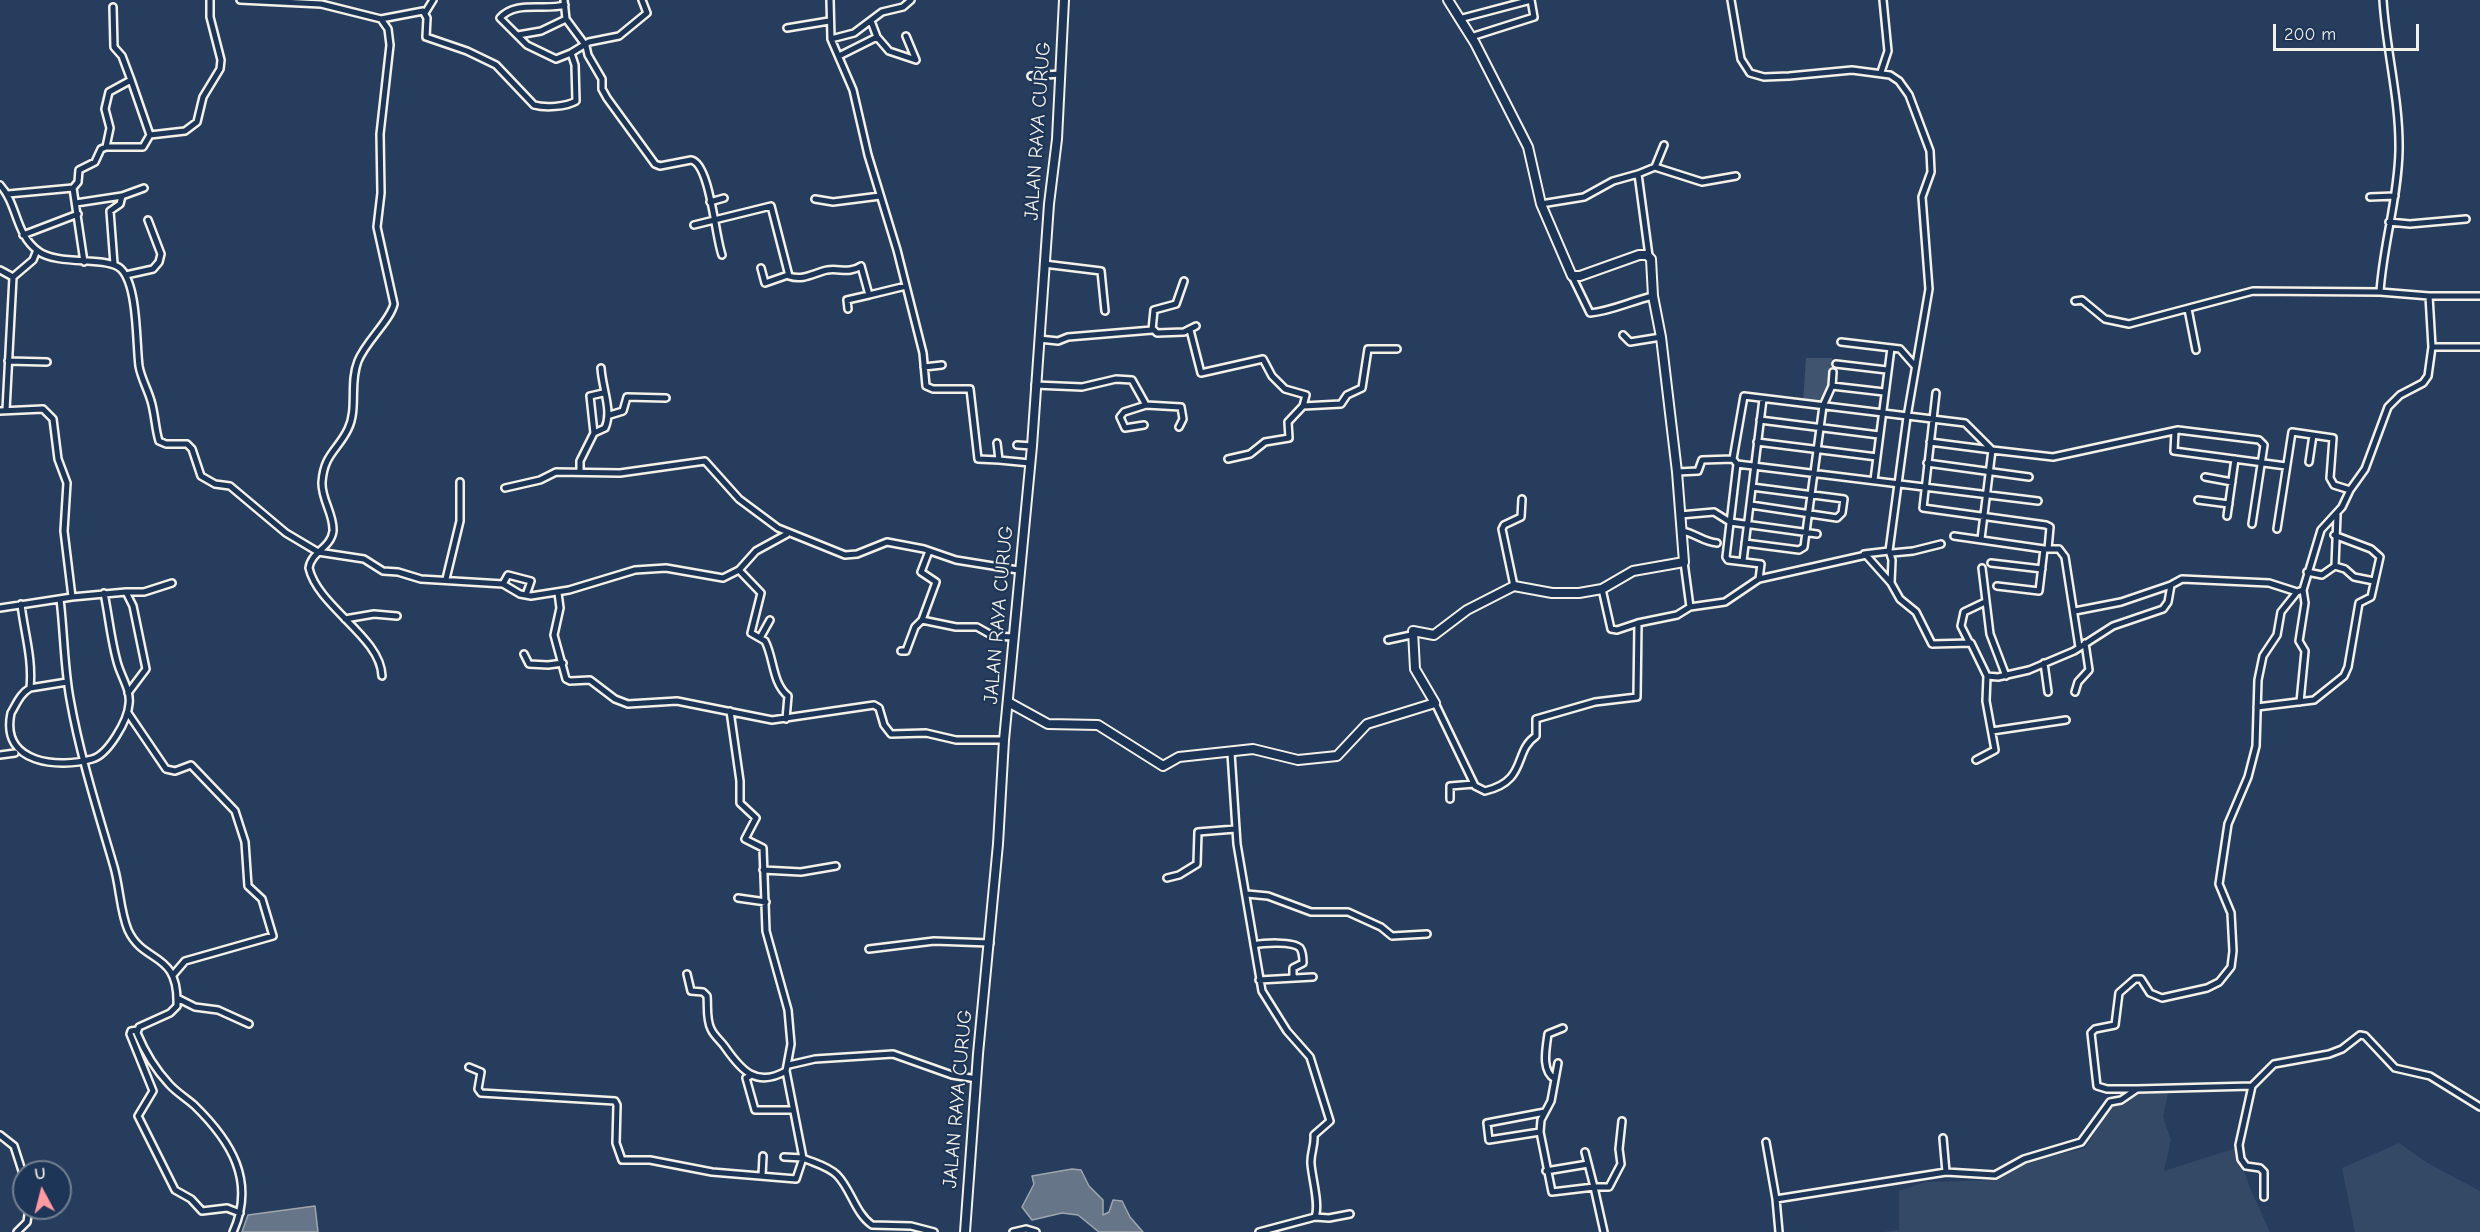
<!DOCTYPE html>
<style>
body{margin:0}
#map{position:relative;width:2480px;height:1232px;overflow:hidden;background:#263d5d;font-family:"Comic Neue",sans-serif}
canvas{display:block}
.north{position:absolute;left:12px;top:1160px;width:60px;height:60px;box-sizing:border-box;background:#1d3557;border:2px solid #738091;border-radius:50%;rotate:353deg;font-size:16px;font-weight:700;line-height:24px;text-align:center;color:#f4f1e8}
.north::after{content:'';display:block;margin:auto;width:21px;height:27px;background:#ff9aa2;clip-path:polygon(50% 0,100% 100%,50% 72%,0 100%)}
.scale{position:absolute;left:2273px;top:24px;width:146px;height:27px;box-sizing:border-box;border:3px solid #f4f1e8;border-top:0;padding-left:8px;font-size:18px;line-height:21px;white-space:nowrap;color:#f4f1e8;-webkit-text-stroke:4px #1d3557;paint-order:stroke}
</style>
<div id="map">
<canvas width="2480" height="1232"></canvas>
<div class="north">U</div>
<div class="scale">200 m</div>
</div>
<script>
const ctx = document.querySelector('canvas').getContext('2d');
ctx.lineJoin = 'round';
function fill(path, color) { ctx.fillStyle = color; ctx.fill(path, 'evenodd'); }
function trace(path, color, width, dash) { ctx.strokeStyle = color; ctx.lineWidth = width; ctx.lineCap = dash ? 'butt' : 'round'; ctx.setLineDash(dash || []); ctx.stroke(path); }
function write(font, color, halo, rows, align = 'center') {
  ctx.font = font + ' "Comic Neue",sans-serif'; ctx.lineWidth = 4.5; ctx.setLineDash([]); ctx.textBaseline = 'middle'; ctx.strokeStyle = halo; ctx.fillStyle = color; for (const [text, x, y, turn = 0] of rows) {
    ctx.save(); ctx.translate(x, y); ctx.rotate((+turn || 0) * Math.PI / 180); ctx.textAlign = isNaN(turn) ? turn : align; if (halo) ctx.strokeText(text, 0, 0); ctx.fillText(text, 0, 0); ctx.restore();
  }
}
fill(new Path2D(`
 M2139,1093H2168L2163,1117L2171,1140L2164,1171L2236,1148L2250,1188L2270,1232H1883L1899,1230V1191L1926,1182L1997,1180L2028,1162L2085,1148L2112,1106L2123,1104Z
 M2399,1143L2426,1162L2480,1191V1232H2355L2342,1168Z`), '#334966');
fill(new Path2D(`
 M1806,358H1832L1825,405L1803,402Z`), '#40546f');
const water = new Path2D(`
 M1072,1169L1081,1170L1089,1186L1103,1200V1215L1109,1212L1113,1200L1122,1201L1130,1217L1143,1232H1099L1078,1215L1062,1213L1032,1220L1022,1207L1034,1184L1032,1176Z
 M315,1206L318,1232H242L248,1215Z`);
fill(water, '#677588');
trace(water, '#9fa7ae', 1.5);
const street = new Path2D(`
 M240,0L321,4L381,19L388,29L390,45L380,134L381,193L377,227L394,304C390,321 366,341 358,361C349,383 358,409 348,429C338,450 324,454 322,482C321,499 334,514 333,531C331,548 311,552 309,568C318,607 381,637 382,676
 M564,0L566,19L586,46L588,55L602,79V89L607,98L655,164L660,166L691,160C710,163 715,236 722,255
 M830,0L831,39L853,90L868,155L897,250L923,353L926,386L933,389H970L978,459L999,460
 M1731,0L1741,59L1750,73L1764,77L1789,76L1852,70L1890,75L1899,81L1909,95L1930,151L1931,172L1922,197L1929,289L1907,417L1889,551L1892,560L1891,583
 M565,5C543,11 516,0 500,18L527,45L556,59L571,53
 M425,13L433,0
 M381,19L423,11L427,18L426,37L467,51L496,65L534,105C545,108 566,107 576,101L575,65L571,53L589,42L619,36L647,13L642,0
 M1459,19L1531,0
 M871,21L877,37
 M787,28L829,21
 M518,35L541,31L566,19
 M1471,37L1534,17L1531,0
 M831,39L854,33L882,12L903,7L911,0
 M839,56L877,37L889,51L916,60L906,36
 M1881,72L1888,51L1883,0
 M1031,76L1060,74
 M131,80L150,135
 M106,147H143L150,135L185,131L197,122L203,97L220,69L221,60L210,17V0
 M1655,167L1702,182L1736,176
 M0,185C18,205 15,234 38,251C57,266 109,256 121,269C138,286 136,343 139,366C141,378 148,390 151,401C155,414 155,428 159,441L166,444H187L192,449L201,476L215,484L230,486L286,533L318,552L364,559L383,571L398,572L421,579L503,584L520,594L531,596L569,590L635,570L666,568L723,578L739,570
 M8,194L73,188
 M2370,197L2395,196
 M815,199L833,202L880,196
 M710,202L724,198
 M76,203L122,196
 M1541,204L1584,197L1613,181L1638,174
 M2389,222L2410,224L2466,219
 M694,225L771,206L789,276C803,281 814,273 827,270C840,268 849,274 861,266L869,295L906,286
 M23,235L78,214
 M1649,256L1638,174L1655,167L1664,145
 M84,262L73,188L78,182L79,170L95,162L101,149L106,147L110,128L105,109L109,92L131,80L122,56L114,47L113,7
 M114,264L110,211L120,204L122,196L144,188
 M1044,264L1101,271L1105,311
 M761,268L765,283L788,275
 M0,270L13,277
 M126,275L153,269L159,262L161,254L148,220
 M1572,276L1590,313C1612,311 1631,301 1653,296
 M2429,296H2480
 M2075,301L2082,300L2105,319L2129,324L2253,291L2380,292
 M848,309L847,300L869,295
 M2188,309L2196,350
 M1153,329L1157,333L1184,332L1196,326
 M1190,330L1201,373L1263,359L1272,376L1285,389L1306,395L1303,406L1288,422L1289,438L1265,442L1250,454L1228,459
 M1623,335L1630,342L1661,337
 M1039,339L1058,341L1068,337L1152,330L1154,310L1176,304L1184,281
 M1841,342L1900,349L1915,366
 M2432,347H2480
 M8,361L47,362
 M1836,364L1887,370
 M924,367L942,365
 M1035,385L1082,387L1116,379L1132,380L1146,405L1181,407L1183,419L1179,427
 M1832,386L1884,392
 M1936,393L1923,508L2046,525L2050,527L2048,549
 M1303,406L1341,404L1347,395L1362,388L1368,349H1397
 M6,410L13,277L33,260L37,250
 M0,411L43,409L53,419L58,459L67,483L64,531L72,597
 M610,415L623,411L627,397L666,398
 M1760,420L1879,435
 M1144,425L1125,428L1120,417L1124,412L1146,405
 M2175,431L2174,451L2286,466
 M594,433L605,428C613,411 602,388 601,368
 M1757,442L1877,457
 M1930,442L1992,450L1981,539
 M997,443L999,460L1030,463
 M1017,445L1032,446
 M2309,462L2313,435
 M1927,463L2029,477
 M1737,464L2038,501
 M580,471V461L594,433L590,396L603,393
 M1677,472L1698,471L1702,460L1733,459
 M2205,477L2232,482
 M1874,480L1891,348
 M505,488L540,480L556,472L620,473L705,461L739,499L778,528L845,555L857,554L887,542L924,549L956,560L1018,570
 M2198,500L2229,504
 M1751,505L1837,518L1842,513L1844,499L1752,487
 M1680,515L1714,512L1730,522L1817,534
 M2227,516L2235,459
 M2277,529L2292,432L2333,438L2330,478L2334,485L2350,490
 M1682,531C1695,533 1703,542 1717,543
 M1954,536L2044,549L2039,591L1997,586
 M1745,543L1799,550L1804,547L1823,406L1832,386L1833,372
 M2046,549H2059L2065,557L2079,647
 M929,551L921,572L936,582L922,620L956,627H977L993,636L1014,637
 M1892,553L1913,551L1941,544
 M1864,554L1889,551
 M1743,561L1763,399
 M1684,562L1690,607
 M1991,563L2042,569
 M2335,566L2337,515
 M2335,566L2345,569L2354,577L2374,581
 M1982,568L1990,634L2006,676
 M2307,572L2322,575L2335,566
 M446,579L460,521V482
 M1759,579L1761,564L1728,560L1726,557L1737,464L1733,459L1744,396L1965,423L1992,450L2053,457L2178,430L2259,440L2264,445L2252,524
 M503,584L508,575L531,581L526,595
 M1514,586L1502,529L1504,525L1521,517L1522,499
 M1602,589L1611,629L1617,630L1638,623
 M126,592H144L172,583
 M558,593L560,608L554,635L566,679L570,681L590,680L615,699L628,704L677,701L772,720L874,705L879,708L884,725L891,734L926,733L956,740H1004
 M60,599C64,632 64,666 70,699C80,756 98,812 114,867C120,888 120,911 128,930C144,965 179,950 177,1006L170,1013L139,1027L137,1033C144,1050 156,1070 169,1084C176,1092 186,1098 194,1105C231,1141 256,1181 233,1232
 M21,604C24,632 33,658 30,688C20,694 17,703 11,713C0,765 60,768 92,759C108,755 128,720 129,704C131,691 122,678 118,665C111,642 109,617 104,593
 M0,608L72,597L126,592L133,606L146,669L128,693
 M2075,611L2121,602L2171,585
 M345,619L374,614L397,616
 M760,638L770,620
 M1388,640L1411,635
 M1969,642L1961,626L1964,612L1985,602
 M901,651H906L915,627L922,620
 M524,654L529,664L548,665L563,663
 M2044,663L2048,692
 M30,688L67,682
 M2075,692L2078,682L2089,670L2085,643
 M2300,702L2305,651L2299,641L2305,603L2303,590
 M1435,703L1475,786L1485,791C1528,781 1513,751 1536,736V719L1595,702L1637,697L1638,623L1677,615L1690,607L1725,602L1759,579L1866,555L1891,583L1900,599L1916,612L1932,644L1971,643L1987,676L1998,677L2029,670L2074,651L2113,626L2163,609L2168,602L2171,585L2182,579L2269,583L2297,592L2303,590L2321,530L2342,507L2350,490L2365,469L2388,407L2400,395L2423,383L2428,376L2432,347L2429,296L2380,292C2383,245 2398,199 2399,151C2400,100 2386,50 2383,0
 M2257,707L2314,700L2344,676L2348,667L2359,603L2371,597L2380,557L2371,549L2334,535
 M730,711L740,781V803L756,818L745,839L763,848L766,931L788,1010L791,1044L786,1071L803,1158C814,1163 828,1166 837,1175C851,1189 855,1213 872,1225L911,1226L934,1232
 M128,713L166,769L175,771L191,765L235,811L245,842L248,886L262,899L273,936L185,961L173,975
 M786,719L788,696C772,683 774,658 765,641L751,633L761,593L739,570L756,551L787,534
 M1992,731L2066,720
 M1231,753L1237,844L1262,991L1287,1031L1310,1057L1330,1121L1314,1135C1315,1146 1310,1154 1311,1164C1312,1178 1320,1205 1315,1217L1259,1232
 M0,755L15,753
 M1976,760L1995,750L1986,701L1987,676
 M1450,799V786L1474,784
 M763,870L801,872L836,866
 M1167,878L1179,875L1197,864L1198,832L1235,829
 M1247,894L1268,896L1311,912H1348L1381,927L1392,936L1427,934
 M738,898L766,902
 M1254,945C1263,943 1293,941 1300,948C1302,951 1303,959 1303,963L1293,968V978
 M869,949L934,941L990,943
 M687,974L691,991L703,992L707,996C708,1006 706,1019 711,1029C714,1036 721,1041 725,1047C741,1070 756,1088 786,1071
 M1259,980L1313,977
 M177,998L195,1007L218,1010L249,1024
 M137,1030L131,1031L130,1034L153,1091L138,1116L175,1190L191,1199L202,1211L227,1208L240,1213
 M1558,1063L1551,1101L1541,1120L1540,1132L1552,1192L1594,1187L1604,1232
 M789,1065L815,1059L893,1054L952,1075L977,1079
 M469,1067L481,1072L478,1089L481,1093L615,1101L617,1105L616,1143L622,1160H650L712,1172L796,1179L803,1158L784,1157
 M750,1076L746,1078L755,1110H793
 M1555,1079C1541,1071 1546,1049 1548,1034L1563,1028
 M2252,1086L2239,1145L2241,1159L2246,1166L2260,1168L2264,1172V1197
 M2137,1089H2107L2097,1086L2091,1033L2095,1029L2115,1025L2119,993L2135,979H2141L2150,993L2162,998L2207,988L2219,982L2231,967L2233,951L2231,913L2219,884L2228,824L2248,777L2256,746L2258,680L2263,656L2277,635L2281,612L2297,592
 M1540,1132L1489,1140L1487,1123L1545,1112
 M0,1135L14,1146L24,1177
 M1943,1138L1946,1172
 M1766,1142L1776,1199
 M1585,1152L1594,1187H1609L1621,1164L1619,1149L1622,1121
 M1546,1171L1588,1164
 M762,1176L763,1156
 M1315,1217L1329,1218L1350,1214
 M17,1232L27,1222L29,1208
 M1013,1232L1026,1229L1036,1232
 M1779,1232L1776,1199L1946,1172L1995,1175L2024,1159L2081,1142L2110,1102L2121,1100L2137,1089L2252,1086L2274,1064L2329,1054L2342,1049L2360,1035L2365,1036L2395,1068L2430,1076L2480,1107`);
const secondary = new Path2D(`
 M1008,702L1048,724L1098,725L1163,766L1179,757L1253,749L1298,760L1337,756L1367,724L1435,703L1415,669L1413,631L1434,635L1467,610L1514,586L1552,593H1579L1602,589L1633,571L1684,562L1677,472L1661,337L1653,296L1651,259L1647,255H1639L1580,276H1572L1541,204L1528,147L1475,43L1448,0
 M965,1232L978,1054L998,844L1004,740L1032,446L1049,204L1057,139L1064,0`);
trace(street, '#f4f1e8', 10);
trace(secondary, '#f4f1e8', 12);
trace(street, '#1d3557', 5);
trace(secondary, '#1d3557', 8);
write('20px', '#f4f1e8', '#1d3557', [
 ["JALAN RAYA CURUG",1038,131,-86],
 ["JALAN RAYA CURUG",999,615,-85],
 ["JALAN RAYA CURUG",958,1099,-85]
]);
</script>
